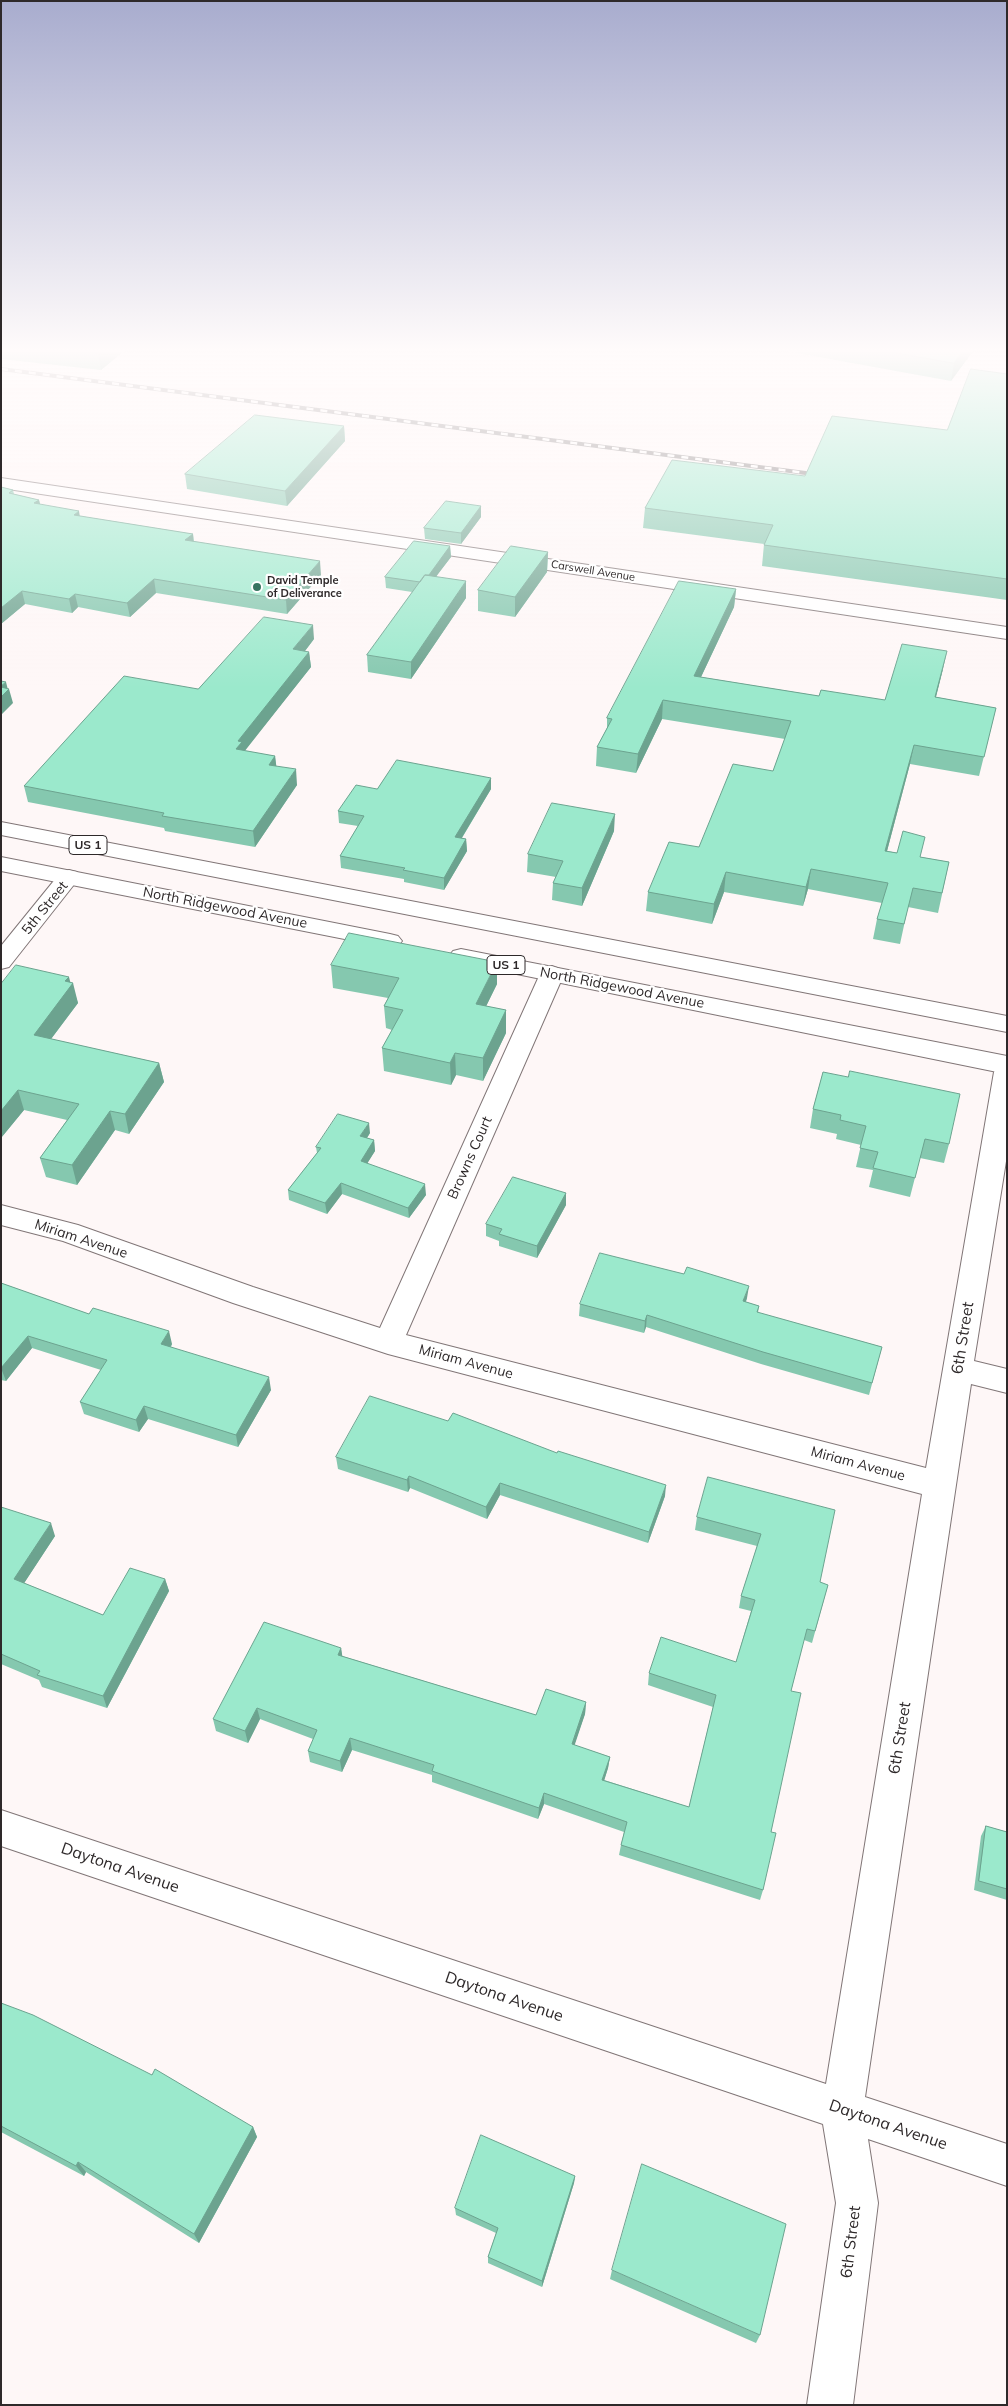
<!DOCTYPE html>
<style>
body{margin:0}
#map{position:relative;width:1008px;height:2406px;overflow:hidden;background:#fef7f7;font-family:Mulish,sans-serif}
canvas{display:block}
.frame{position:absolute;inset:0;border:2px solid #2e292a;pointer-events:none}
</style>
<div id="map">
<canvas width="1008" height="2406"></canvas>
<div class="frame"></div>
</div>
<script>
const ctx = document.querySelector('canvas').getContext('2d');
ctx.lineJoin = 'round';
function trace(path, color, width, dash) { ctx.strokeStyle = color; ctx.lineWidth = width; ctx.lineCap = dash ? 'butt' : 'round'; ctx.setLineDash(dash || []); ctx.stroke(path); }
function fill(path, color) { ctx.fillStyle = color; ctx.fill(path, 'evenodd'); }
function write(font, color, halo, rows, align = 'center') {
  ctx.font = font + ' Mulish,sans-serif'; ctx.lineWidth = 4.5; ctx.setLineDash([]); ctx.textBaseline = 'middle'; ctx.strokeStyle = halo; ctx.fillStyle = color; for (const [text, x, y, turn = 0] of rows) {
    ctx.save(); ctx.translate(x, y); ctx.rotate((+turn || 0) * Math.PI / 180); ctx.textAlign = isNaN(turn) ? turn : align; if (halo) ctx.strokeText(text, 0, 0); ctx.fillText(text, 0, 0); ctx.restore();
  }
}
const minor = new Path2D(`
 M1,478L1007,627V639L1,488Z
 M69,870L77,872L80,877L9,967L1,969V946L61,872Z
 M552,966L560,969L564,974L406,1335L926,1468L994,1072L998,1066L1007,1063V1155L974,1361L1007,1369V1393L971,1384L865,2097L1007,2144V2186L868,2139L878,2203L853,2405H807L836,2203L823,2124L1,1846V1810L826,2084L922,1494L388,1354L233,1303L63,1241L1,1225V1205L78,1225L253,1287L380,1328L540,974L544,969Z`);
const major = new Path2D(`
 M1,822L1007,1016V1032L1,835Z
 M1,857L390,934L398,936L402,941L398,946L390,948L1,871Z
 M461,949L1007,1056V1074L453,961L449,956L453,951Z`);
trace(minor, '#817677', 2);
trace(major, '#817677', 2);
fill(minor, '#fff');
fill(major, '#fff');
const rail = new Path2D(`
 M1,369L821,475`);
trace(rail, '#888283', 4);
trace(rail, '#fff', 2.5, [7]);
fill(new Path2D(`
 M1,351H124L101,370L1,359Z
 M786,351H973L951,381Z
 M1007,374V600L762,566L764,544L643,528L645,508L805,476L947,430Z
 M344,426L345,441L287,506L187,489L185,474Z
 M1,487L13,490L14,494L39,500L40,504L80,516L193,534L194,542L321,575L287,614L156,593L130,617L78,607L72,613L25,604L1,624Z
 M481,506V517L461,544L425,539L424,528Z
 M450,546L451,557L436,576L466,598L411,679L368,672L367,655L412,592L386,588L385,577Z
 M548,552L547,572L515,617L478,611V590Z
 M736,589L734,607L701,677L819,696L885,700L943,669L936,697L996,708L979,776L910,764L887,851L949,862L938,913L908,907L900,944L873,939L877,919L882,903L808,889L803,906L724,892L712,924L646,911L648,892L699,847L773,771L785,739L662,719L636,773L596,766L597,747L607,728V718Z
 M314,639L305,651L309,652L311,667L244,751L275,756L276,766L297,785L255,847L165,831L164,828L28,802L24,786L198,689Z
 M491,778V789L462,838L466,839L467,851L444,890L404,882V879L341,868L340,856L358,826L339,823L338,811L377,789Z
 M614,831L582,906L552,900L553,883L556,877L527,872L528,854Z
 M331,965L497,984L486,1006L506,1010V1033L483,1081L456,1075L451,1085L384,1071L382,1048L392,1030L386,1028L384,1006L388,998L333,988Z
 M71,982L78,1003L51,1039L159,1063L164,1082L129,1134L115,1130L77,1185L46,1177L40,1158L67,1120L24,1110L1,1138V984Z
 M823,1072L949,1144L944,1163L920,1158L910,1197L869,1187L873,1170L856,1167L861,1145L836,1139L837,1134L810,1128L813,1109Z
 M370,1133L367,1138L374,1140L375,1151L367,1163L426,1195L409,1218L342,1194L327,1214L289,1200L288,1190L317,1153L316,1147Z
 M566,1193V1205L537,1258L499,1246V1241L486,1236V1224Z
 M1,1283L172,1344L171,1347L271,1390L238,1447L148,1419L139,1432L84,1414L80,1402L101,1370L32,1348L6,1381L1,1380Z
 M747,1298L746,1302L759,1306L758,1313L882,1347L869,1395L761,1364L646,1327L644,1333L579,1316L580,1304Z
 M336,1457L665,1496L648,1543L500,1495L487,1519L410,1488L408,1492L338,1469Z
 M708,1477L820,1582L828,1585L812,1643L804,1640L791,1691L763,1890L760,1900L619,1855L621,1845L624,1832L544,1804L538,1819L432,1782V1775L352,1750L342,1772L310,1762L308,1751L313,1739L260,1719L248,1743L216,1731L213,1719L341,1648L342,1656L536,1715L586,1702L585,1714L574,1745L610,1757L608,1768L604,1780L689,1807L713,1707L648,1685L649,1673L736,1662L751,1611L739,1608L741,1596L757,1546L695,1530L697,1517Z
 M1,1507L55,1536L24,1583L103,1615L165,1579L169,1591L107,1708L42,1687L39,1680L1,1664Z
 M986,1826L1007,1832V1900L974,1890L981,1836Z
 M1,2003L253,2127L257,2137L199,2243L86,2172L84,2176L1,2132Z
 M575,2176L574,2183L542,2287L488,2263V2257L496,2233L456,2215L455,2208Z
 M612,2270L760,2335L756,2343L610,2279Z`), '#85c8af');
fill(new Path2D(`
 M99,351H124L101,370L98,353Z
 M963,351H973L951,381L954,363Z
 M344,426L345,441L287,506L285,491Z
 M39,500L42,513L34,503Z
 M481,506V517L461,544V533Z
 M79,511L81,524L74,515Z
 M193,534L194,547L185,540Z
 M450,546L451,557L423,594V583Z
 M548,552L547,572L515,617V597Z
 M320,561L321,575L287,614L286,600Z
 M154,579L156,593L130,617L127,603Z
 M466,581V598L411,679V662Z
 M736,589L734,607L693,694L694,676Z
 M22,591L25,604L1,624V608Z
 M75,594L78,607L72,613L69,599Z
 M313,625L314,639L295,664L293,649Z
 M947,651L943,669L931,716L935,697Z
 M309,652L311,667L244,752L236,749L238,741Z
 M6,682L8,690L9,689L13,703L1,715V686Z
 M663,700L662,719L636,773L638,754Z
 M914,745L910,764L882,870L885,851Z
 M275,756L277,771L269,765Z
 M296,769L297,785L255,847L253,831Z
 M491,778V789L455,849V837Z
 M615,814L614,831L582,906V888Z
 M466,839L467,851L444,890V878Z
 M811,869L808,889L803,906L806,887Z
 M726,872L724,892L712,924L714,904Z
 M497,962V984L476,1027V1004Z
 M69,977L71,985L73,983L78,1003L39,1055L34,1035L65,981Z
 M506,1010V1033L483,1081V1058Z
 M455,1053L456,1075L451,1085L450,1063Z
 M159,1063L164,1082L129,1134L125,1114Z
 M18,1090L24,1110L1,1138V1111Z
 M110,1111L115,1130L77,1185L72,1165Z
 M369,1123L370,1133L361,1147L360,1136Z
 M374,1140L375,1151L362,1172L361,1161Z
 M341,1183L342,1194L327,1214L325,1203Z
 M425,1184L426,1195L409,1218L408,1208Z
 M566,1193V1205L537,1258V1246Z
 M749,1286L747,1298L741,1313L743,1301Z
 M647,1315L646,1327L644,1333L645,1321Z
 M169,1331L172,1344L164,1357L161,1344Z
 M28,1336L32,1348L6,1381L1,1368Z
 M269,1377L271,1390L238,1447L236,1435Z
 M144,1406L148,1419L139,1432L136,1420Z
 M409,1476L410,1488L408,1492L407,1480Z
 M500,1483V1495L487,1519L486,1507Z
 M666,1485L665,1496L648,1543L649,1532Z
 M51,1523L55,1536L19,1591L14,1579Z
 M165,1579L169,1591L107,1708L103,1696Z
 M341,1648L343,1660L338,1655Z
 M586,1702L585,1714L571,1756L572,1744Z
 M257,1708L260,1719L248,1743L245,1731Z
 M350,1738L352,1750L342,1772L340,1761Z
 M610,1757L608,1768L601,1791L602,1780Z
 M544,1793V1804L538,1819L539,1808Z
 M253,2127L257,2137L199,2243L194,2234Z
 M78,2162L86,2172L84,2176L76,2166Z
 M575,2176L574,2183L542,2287V2281Z`), '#6ca38f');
const building = new Path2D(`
 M85,351H99L98,353Z
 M886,351H963L954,363Z
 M971,369L1007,374V579L764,545L773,525L645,508L672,460L805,476L832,416L947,430Z
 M255,415L344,426L285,491L185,474Z
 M1,487L13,490L9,493L39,500L34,503L79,511L74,515L193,534L185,540L320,561L286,600L154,579L127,603L75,594L69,599L22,591L1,608Z
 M446,501L481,506L461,533L424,528Z
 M414,541L450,546L429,575H425L420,582L385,577Z
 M511,546L548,552L515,597L478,590Z
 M425,575L466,581L411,662L367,655Z
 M679,581L736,589L694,676L819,696L821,690L885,700L902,644L947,651L935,697L996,708L984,757L914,745L885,851L897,853L903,831L925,837L920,857L949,862L942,893L913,888L904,924L877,919L888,883L811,869L806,887L726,872L714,904L648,892L669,842L699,847L733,764L773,771L791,721L663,700L638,754L597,747L612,719L607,718Z
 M264,617L313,625L293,649L309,652L238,741L242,742L236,749L275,756L269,765L296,769L253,831L162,816L164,813L24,786L124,676L198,689Z
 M1,681L6,682L1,686Z
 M1,687L9,689L1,697Z
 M397,760L491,778L455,837L466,839L444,878L403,870L405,868L340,856L364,816L338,811L356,785L377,789Z
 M552,803L615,814L582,888L553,883L563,861L528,854Z
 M349,933L497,962L476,1004L506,1010L483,1058L455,1053L450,1063L382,1048L403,1010L384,1006L399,978L331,965Z
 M16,965L69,977L65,981L73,983L34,1035L159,1063L125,1114L110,1111L72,1165L40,1158L79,1104L18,1090L1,1111V984Z
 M850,1071L960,1094L949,1144L925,1139L915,1178L873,1168L878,1152L860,1148L866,1126L840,1120L841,1115L813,1109L823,1072L848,1077Z
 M338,1114L369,1123L360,1136L374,1140L361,1161L425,1184L408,1208L341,1183L325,1203L288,1190L321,1148L316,1147Z
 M513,1177L566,1193L537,1246L499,1234L502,1229L486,1224Z
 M600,1253L684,1274L687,1267L749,1286L743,1301L759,1306L757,1312L882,1347L872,1383L763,1352L647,1315L645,1321L580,1304Z
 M1,1283L89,1314L93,1308L169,1331L161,1344L269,1377L236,1435L144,1406L136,1420L80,1402L107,1360L28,1336L1,1368Z
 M370,1396L448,1421L453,1413L557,1453L558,1451L666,1485L649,1532L500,1483L486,1507L409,1476L407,1480L336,1457Z
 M708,1477L835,1510L820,1582L828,1585L815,1631L807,1629L791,1691L801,1693L771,1832L776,1833L763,1890L621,1845L627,1822L544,1793L539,1808L432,1771L434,1765L350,1738L340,1761L308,1751L317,1730L257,1708L245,1731L213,1719L264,1622L341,1648L338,1655L536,1715L546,1689L586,1702L572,1744L610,1757L602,1780L689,1807L716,1695L649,1673L661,1637L736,1662L755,1600L741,1596L761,1534L697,1517Z
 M1,1507L51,1523L14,1579L103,1615L130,1568L165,1579L103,1696L37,1675L40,1671L1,1654Z
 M986,1826L1007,1832V1889L979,1881Z
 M1,2003L33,2015L152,2075L155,2069L253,2127L194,2234L78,2162L76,2166L1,2126Z
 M481,2135L575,2176L542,2281L488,2257L498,2228L455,2208Z
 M642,2164L786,2224L760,2335L612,2270Z`);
fill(building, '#9be9cc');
trace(building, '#6ca38f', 1);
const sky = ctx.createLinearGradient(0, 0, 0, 688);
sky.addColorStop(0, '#a8acce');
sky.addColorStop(0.51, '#fffbfb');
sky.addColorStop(1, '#fffbfb00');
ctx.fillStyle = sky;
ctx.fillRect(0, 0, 1008, 688);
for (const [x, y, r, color] of [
 [257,587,5,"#377460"]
]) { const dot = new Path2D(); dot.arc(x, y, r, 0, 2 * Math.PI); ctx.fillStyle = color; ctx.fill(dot); trace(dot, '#fff', 2); }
write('11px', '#2e292a', '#fff', [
 ["Carswell Avenue",593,571,9]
]);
write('bold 11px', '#2e292a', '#fff', [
 ["David Temple",267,581],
 ["of Deliverance",267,594]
], 'left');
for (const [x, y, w] of [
 [88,845,38],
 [506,965,38]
]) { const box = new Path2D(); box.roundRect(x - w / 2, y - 9.5, w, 19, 4); ctx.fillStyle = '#fff'; ctx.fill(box); trace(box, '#2e292a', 1); }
write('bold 12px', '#2e292a', null, [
 ["US 1",88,845],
 ["US 1",506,965]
]);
write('14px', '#2e292a', '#fff', [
 ["5th Street",45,908,-51],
 ["North Ridgewood Avenue",225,908,11],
 ["North Ridgewood Avenue",622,988,11],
 ["Browns Court",470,1158,-66],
 ["Miriam Avenue",81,1239,18],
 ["Miriam Avenue",466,1362,15],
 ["Miriam Avenue",858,1464,15]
]);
write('16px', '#2e292a', '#fff', [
 ["6th Street",963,1338,-81],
 ["6th Street",900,1738,-81],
 ["Daytona Avenue",120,1868,19],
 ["Daytona Avenue",504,1997,19],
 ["Daytona Avenue",888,2125,19],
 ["6th Street",851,2242,-83]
]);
</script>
